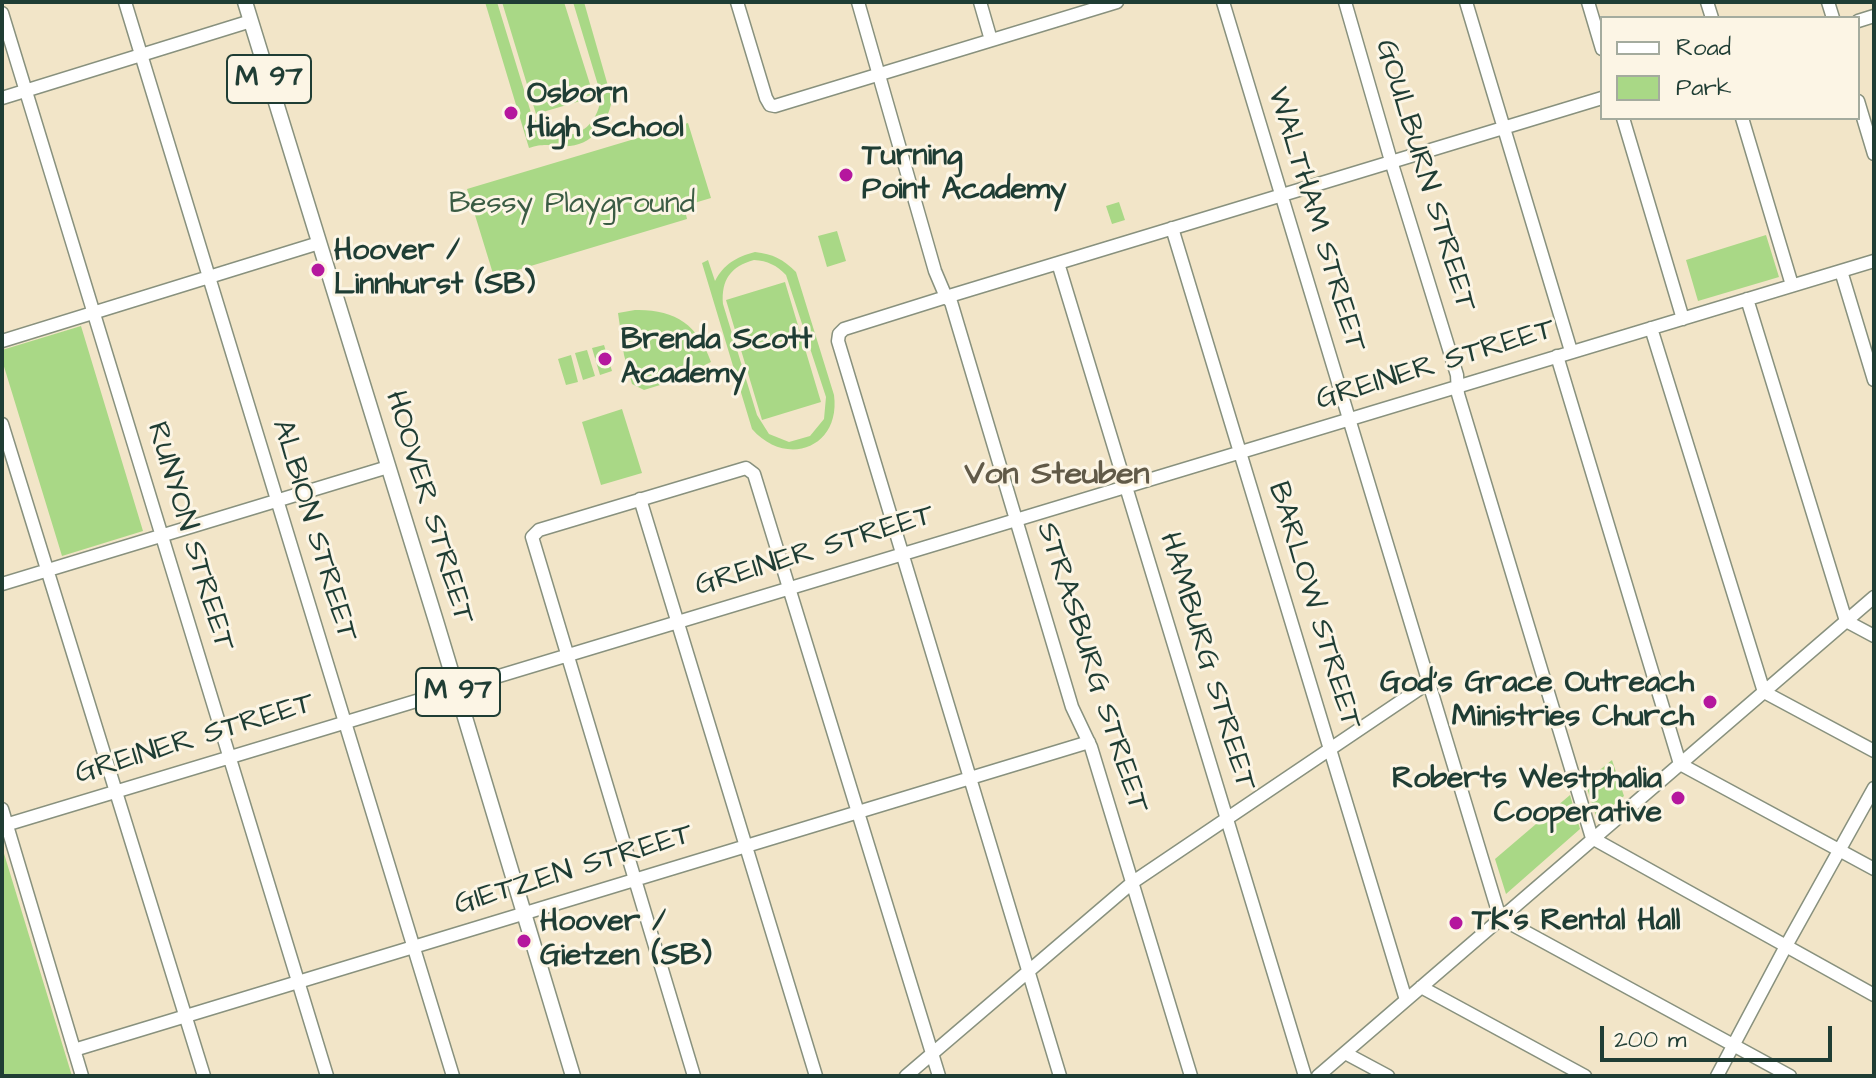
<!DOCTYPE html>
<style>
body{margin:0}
#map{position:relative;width:1876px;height:1078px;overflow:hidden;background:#f2e5c8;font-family:"Architects Daughter",sans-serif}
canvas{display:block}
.frame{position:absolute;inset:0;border:4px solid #1f3d34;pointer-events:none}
.legend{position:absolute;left:1600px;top:16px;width:260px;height:104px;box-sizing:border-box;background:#fcf5e5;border:2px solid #a4ab9e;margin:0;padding:10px 14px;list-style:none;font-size:24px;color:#1f3d34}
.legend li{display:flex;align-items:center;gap:16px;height:40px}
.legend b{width:40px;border:2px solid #a4ab9e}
.scale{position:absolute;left:1600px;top:1026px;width:232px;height:36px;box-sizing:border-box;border:4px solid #1f3d34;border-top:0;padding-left:10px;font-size:24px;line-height:28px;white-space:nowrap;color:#1f3d34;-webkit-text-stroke:6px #fcf5e5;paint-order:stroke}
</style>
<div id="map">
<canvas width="1876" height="1078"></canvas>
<div class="frame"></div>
<ul class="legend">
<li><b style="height:10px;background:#fff"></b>Road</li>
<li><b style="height:22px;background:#a9d886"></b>Park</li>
</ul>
<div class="scale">200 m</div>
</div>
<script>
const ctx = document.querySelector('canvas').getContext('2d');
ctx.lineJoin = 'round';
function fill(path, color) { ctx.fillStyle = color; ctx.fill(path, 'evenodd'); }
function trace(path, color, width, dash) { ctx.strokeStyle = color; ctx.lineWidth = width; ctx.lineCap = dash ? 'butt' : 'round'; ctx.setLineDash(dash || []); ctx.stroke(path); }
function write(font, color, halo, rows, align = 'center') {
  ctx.font = font + ' "Architects Daughter",sans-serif'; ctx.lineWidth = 6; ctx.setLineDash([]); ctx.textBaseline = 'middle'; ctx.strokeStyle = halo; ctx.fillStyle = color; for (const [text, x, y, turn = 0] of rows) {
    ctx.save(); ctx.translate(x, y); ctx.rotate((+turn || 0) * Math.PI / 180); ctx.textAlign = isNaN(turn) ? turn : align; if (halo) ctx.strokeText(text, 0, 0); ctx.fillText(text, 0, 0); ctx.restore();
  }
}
fill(new Path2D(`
 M485,2H497L532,116C557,149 598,137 601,95L573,2H584L612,100C607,126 590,149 560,146C547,145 542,144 529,148Z
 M502,2H564L594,97L536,114Z
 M688,123L711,198L684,206L687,219L494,277L467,189Z
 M1119,202L1125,220L1112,224L1106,206Z
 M837,231L846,261L827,267L818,236Z
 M1766,235L1779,277L1698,301L1686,260Z
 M755,252C773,254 783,259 796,272L834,395C841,448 786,468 752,429L702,263L708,260L715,281C724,264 736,257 755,252ZM754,260C768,261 776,265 786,275L826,397L824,419L810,436L789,442L769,434L757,415L723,304C721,280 731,266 754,260Z
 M785,282L821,402L762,420L726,300Z
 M635,310C674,309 698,324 711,362L673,381L644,390L632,384L624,355L618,313Z
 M81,326L143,531L62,556L2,360V350Z
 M604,345L612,371L600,375L592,348Z
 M587,350L595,376L583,380L575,353Z
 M571,355L578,382L566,385L558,359Z
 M622,409L642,473L601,485L582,422Z
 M1612,760L1624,796L1597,819L1585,782Z
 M1570,795L1580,829L1506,894L1495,859Z
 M2,847L72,1076H2Z`), '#a9d886');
const minor = new Path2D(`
 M125,2L453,1076
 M737,2L766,98L770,105L775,106L1117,2
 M858,2L935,271L946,297L951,302L1072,707L1091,747L1191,1076
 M980,2L991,40
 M1223,2L1500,918L1790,1076
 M1345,2L1391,161L1457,375L1458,394L1592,838L1874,995
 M1466,2L1571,351
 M1588,2L1602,49
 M1707,2L1712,18
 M1828,2L1833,18
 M2,13L327,1076
 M1858,21L1874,16
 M2,98L251,21
 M1858,101L1874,154
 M1623,118L1683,319
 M1742,118L1792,285
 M1172,228L1406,1000
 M1058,263L1305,1076
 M1841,271L1874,380
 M1747,299L1846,621L1874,636
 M1651,328L1764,692L1874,751
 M2,341L319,243
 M1557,356L1680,764L1874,869
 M2,424L204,1076
 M640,499L816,1076
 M2,584L388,467
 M2,809L82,1076
 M2,826L1874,261
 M1421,987L1585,1076
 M74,1050L1089,742
 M1345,1053L1388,1076
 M694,1076L532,537L539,530L746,468L754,474L939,1076
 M906,1076L1133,882L1428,683
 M1060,1076L838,341L839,334L844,329L946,297L1602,98
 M1318,1076L1874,597
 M1717,1076L1786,946L1874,788`);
const major = new Path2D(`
 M245,2L436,621L573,1076`);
trace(minor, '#88917e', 15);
trace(major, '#88917e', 17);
trace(minor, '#fff', 12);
trace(major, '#fff', 14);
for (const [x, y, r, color] of [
 [511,113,8,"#b5179e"],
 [846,175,8,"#b5179e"],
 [318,270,8,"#b5179e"],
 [605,359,8,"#b5179e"],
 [1710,702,8,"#b5179e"],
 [1678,798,8,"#b5179e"],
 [1456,923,8,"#b5179e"],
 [524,941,8,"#b5179e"]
]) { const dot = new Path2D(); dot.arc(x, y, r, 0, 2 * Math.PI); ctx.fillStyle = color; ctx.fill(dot); trace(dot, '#fcf5e5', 3); }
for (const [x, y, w] of [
 [269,79,84],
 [458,692,84]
]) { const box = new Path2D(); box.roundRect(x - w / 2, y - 24, w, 48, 6); ctx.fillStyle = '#fcf5e5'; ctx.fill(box); trace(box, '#1f3d34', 2); }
write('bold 28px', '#1f3d34', null, [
 ["M 97",269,79],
 ["M 97",458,692]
]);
write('bold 30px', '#1f3d34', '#fcf5e5', [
 ["Osborn",527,96],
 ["High School",527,130],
 ["Turning",862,158],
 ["Point Academy",862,192],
 ["Hoover /",334,253],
 ["Linnhurst (SB)",334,287],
 ["Brenda Scott",621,342],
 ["Academy",621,376],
 ["God's Grace Outreach",1694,685,"right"],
 ["Ministries Church",1694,719,"right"],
 ["Roberts Westphalia",1662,781,"right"],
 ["Cooperative",1662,815,"right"],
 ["TK's Rental Hall",1472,923],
 ["Hoover /",540,924],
 ["Gietzen (SB)",540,958]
], 'left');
write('30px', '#1f3d34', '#fcf5e5', [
 ["GOULBURN STREET",1424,176,73],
 ["WALTHAM STREET",1315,220,73],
 ["GREINER STREET",1436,366,-17],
 ["HOOVER STREET",428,508,73],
 ["ALBION STREET",313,531,73],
 ["RUNYON STREET",189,537,73],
 ["GREINER STREET",815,552,-17],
 ["BARLOW STREET",1313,606,73],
 ["HAMBURG STREET",1206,662,73],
 ["STRASBURG STREET",1091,668,72],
 ["GREINER STREET",195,740,-17],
 ["GIETZEN STREET",574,871,-17]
]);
write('30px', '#3b5c44', '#fcf5e5', [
 ["Bessy Playground",572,206]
]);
write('bold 32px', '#615a48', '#fcf5e5', [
 ["Von Steuben",1057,476]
]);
</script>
